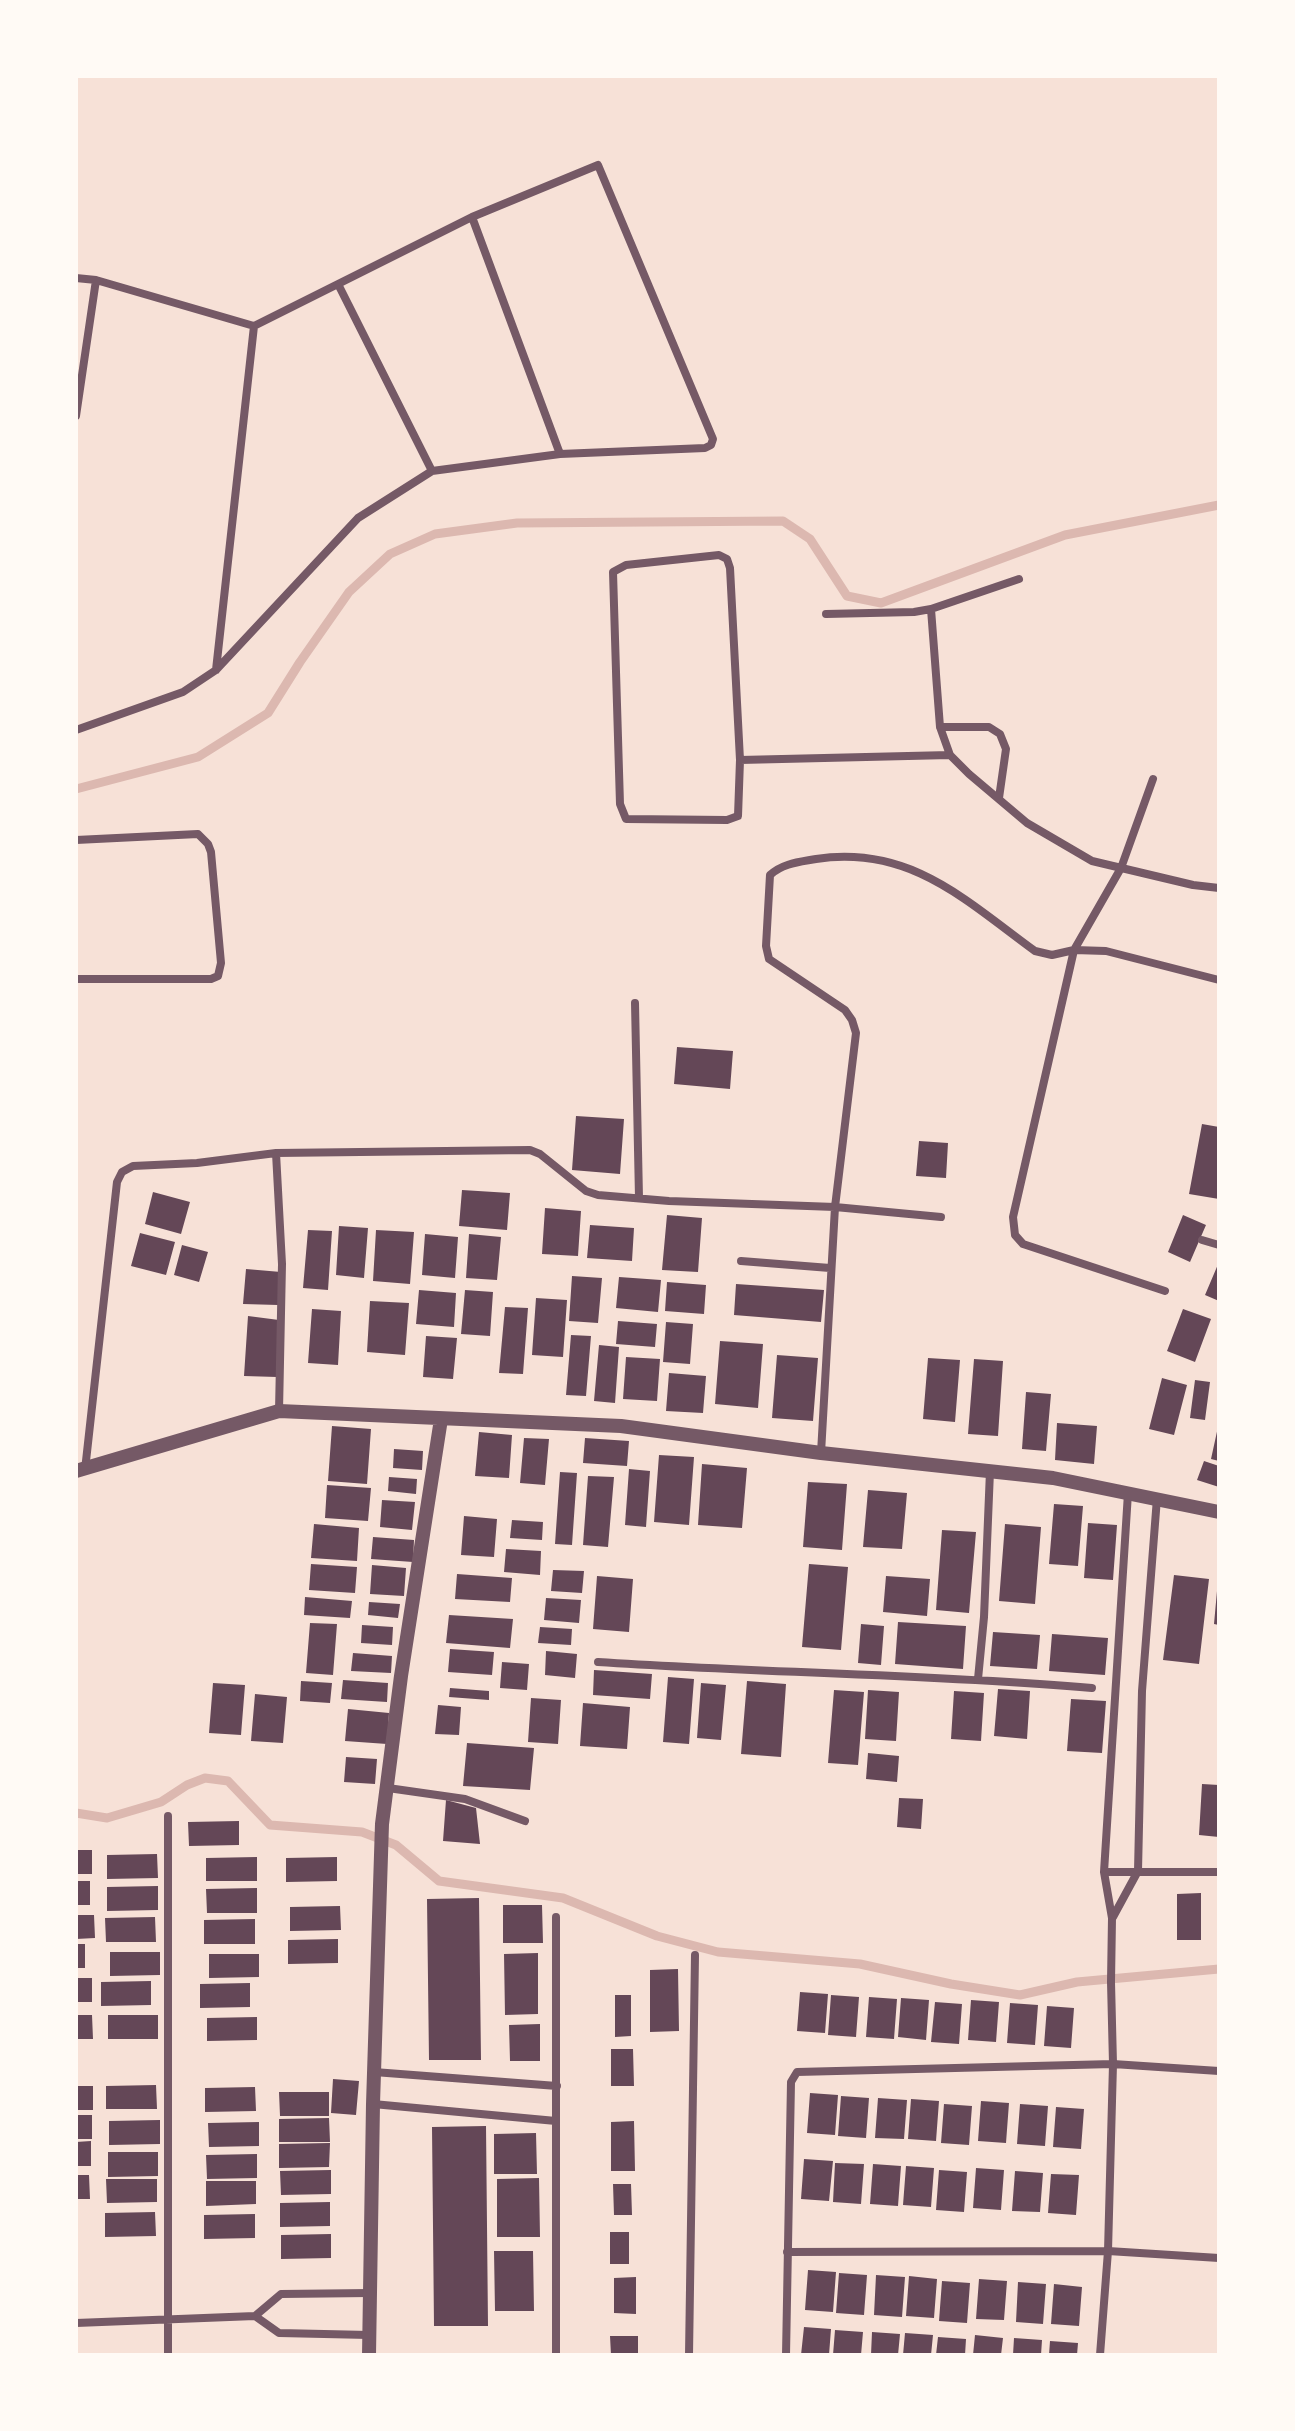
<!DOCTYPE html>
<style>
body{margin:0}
#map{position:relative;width:1295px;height:2431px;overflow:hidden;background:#f7e1d7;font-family:Rubik,sans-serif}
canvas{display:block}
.frame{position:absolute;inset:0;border:78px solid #fffaf5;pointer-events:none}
</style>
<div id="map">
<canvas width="1295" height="2431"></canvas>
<div class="frame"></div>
</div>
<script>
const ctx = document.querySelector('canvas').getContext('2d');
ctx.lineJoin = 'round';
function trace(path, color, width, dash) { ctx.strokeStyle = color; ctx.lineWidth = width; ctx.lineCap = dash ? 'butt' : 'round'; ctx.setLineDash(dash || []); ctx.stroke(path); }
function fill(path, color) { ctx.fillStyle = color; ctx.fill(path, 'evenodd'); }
trace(new Path2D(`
 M76,789L198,757L268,713L300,662L349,592L390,554L435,534L517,523L783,521L810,539L847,596L881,603L1065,535L1219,505
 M76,1813L107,1818L161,1802L187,1785L205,1778L228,1781L270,1825L362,1832L396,1845L439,1881L563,1898L657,1936L718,1952L860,1964L951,1984L1020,1995L1077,1982L1219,1969`), '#dcb8b0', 9);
fill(new Path2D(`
 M677,1047L733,1051L730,1089L674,1084Z
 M576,1116L624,1119L620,1174L572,1170Z
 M1202,1124L1219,1127V1199L1189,1194Z
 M919,1141L948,1143L946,1178L916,1176Z
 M462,1190L510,1193L507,1230L459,1226Z
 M153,1192L190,1202L181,1234L145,1224Z
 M545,1208L581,1211L578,1256L542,1254Z
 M667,1215L702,1218L698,1272L662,1270Z
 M1183,1215L1206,1225L1190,1262L1168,1252Z
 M590,1225L634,1228L632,1261L587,1258Z
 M339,1226L368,1228L364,1278L336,1275Z
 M308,1230L332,1231L328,1290L303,1288Z
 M376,1230L414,1232L410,1284L373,1281Z
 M140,1233L175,1242L166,1275L131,1266Z
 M425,1234L458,1237L455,1278L422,1275Z
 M469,1234L501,1237L497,1280L466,1278Z
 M182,1245L208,1252L199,1282L174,1275Z
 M1219,1262V1301L1205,1295Z
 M246,1269L281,1272L278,1305L243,1304Z
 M572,1276L602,1278L598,1323L569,1321Z
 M619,1277L661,1280L658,1312L616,1308Z
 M667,1282L706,1285L704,1314L665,1311Z
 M736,1284L824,1290L821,1322L734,1315Z
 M419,1290L456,1293L454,1327L416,1324Z
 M465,1290L493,1292L490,1336L461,1334Z
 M536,1298L567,1300L563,1357L532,1355Z
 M370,1301L409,1303L405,1355L367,1352Z
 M505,1307L528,1308L523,1374L499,1373Z
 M312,1309L341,1311L338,1365L308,1363Z
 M1183,1309L1211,1319L1195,1362L1167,1351Z
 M248,1316L279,1320L277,1377L244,1376Z
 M618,1321L657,1324L655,1347L616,1344Z
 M666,1322L693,1324L690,1364L663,1362Z
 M571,1335L591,1336L586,1396L566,1395Z
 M426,1336L457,1338L453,1379L423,1377Z
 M720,1341L763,1344L758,1408L715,1404Z
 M599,1345L619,1347L615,1403L594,1401Z
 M777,1355L818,1358L813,1421L772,1418Z
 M626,1357L660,1359L657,1401L623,1399Z
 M928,1358L960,1360L955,1422L923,1419Z
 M974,1359L1003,1361L998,1436L968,1434Z
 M669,1373L706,1376L703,1413L666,1411Z
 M1162,1378L1187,1385L1174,1435L1149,1429Z
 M1195,1380L1210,1382L1205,1420L1190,1418Z
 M1026,1392L1051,1394L1046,1451L1022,1449Z
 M1057,1423L1097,1426L1094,1464L1055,1460Z
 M332,1426L371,1429L367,1484L328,1481Z
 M1218,1427H1219V1461L1211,1459Z
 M479,1432L512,1435L509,1478L475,1476Z
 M524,1438L549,1439L545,1485L520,1483Z
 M585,1438L629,1441L627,1466L583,1463Z
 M394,1449L423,1451L422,1470L393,1468Z
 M659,1455L694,1457L689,1525L654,1522Z
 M1204,1461L1219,1466V1487L1197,1480Z
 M702,1464L747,1468L742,1528L698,1525Z
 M629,1469L650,1471L646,1527L625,1525Z
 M560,1472L577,1473L572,1545L555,1544Z
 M588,1476L614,1477L608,1547L583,1545Z
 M389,1477L417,1479L416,1494L388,1491Z
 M808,1482L847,1484L842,1550L803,1547Z
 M327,1485L371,1488L368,1521L325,1518Z
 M868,1490L907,1493L902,1549L863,1547Z
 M382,1500L415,1502L412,1530L380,1527Z
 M1054,1504L1083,1506L1078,1566L1049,1564Z
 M464,1516L497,1519L494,1557L461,1555Z
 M512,1520L543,1522L542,1540L510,1538Z
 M1088,1523L1117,1525L1113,1580L1084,1578Z
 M314,1524L359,1528L357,1561L311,1558Z
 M1005,1524L1041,1527L1035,1604L999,1601Z
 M942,1530L976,1532L969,1613L936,1610Z
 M373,1537L414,1540L413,1562L371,1559Z
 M506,1549L541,1551L540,1575L504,1572Z
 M311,1564L357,1567L355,1593L309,1590Z
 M809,1564L848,1567L841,1650L802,1647Z
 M372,1565L406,1568L404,1596L370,1594Z
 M553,1570L584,1571L582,1593L551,1591Z
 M457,1574L512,1578L510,1602L455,1599Z
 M1174,1575L1209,1579L1199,1664L1163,1660Z
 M597,1576L633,1579L629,1632L593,1629Z
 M886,1576L930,1579L927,1616L883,1612Z
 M1217,1591H1219V1625L1214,1624Z
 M305,1597L352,1601L350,1618L304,1615Z
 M546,1598L581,1600L579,1623L544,1620Z
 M369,1602L400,1604L398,1618L368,1615Z
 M449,1615L513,1619L510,1648L446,1643Z
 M898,1622L966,1626L963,1669L895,1664Z
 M310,1623L337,1624L333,1675L306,1673Z
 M861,1624L884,1626L881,1665L858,1663Z
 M362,1625L393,1627L392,1645L361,1643Z
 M540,1627L572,1629L571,1645L538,1643Z
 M993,1632L1040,1635L1037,1669L990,1666Z
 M1052,1634L1108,1638L1105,1675L1049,1671Z
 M450,1649L494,1652L492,1675L448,1672Z
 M546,1651L577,1654L575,1678L545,1675Z
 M353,1653L392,1656L391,1673L351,1671Z
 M502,1662L529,1664L527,1690L500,1688Z
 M594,1670L652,1674L650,1699L593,1695Z
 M668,1677L694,1679L689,1744L663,1742Z
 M343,1680L388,1683L387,1702L341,1699Z
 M301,1681L332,1683L330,1703L300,1701Z
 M747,1681L786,1684L781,1757L741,1754Z
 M213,1683L245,1685L241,1735L209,1733Z
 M701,1683L726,1685L721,1740L697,1738Z
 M450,1688L489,1691V1700L449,1697Z
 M998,1689L1030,1691L1027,1739L994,1736Z
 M834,1690L864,1692L858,1765L828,1763Z
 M868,1690L899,1692L896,1741L865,1739Z
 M954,1691L984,1693L981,1741L951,1739Z
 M255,1694L287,1697L283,1743L251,1741Z
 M531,1698L561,1700L558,1744L528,1742Z
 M1071,1699L1106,1701L1102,1753L1067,1751Z
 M583,1703L630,1707L627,1749L580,1746Z
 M438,1705L461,1707L459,1735L435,1734Z
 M348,1709L389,1713L387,1744L345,1741Z
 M467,1743L534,1748L530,1790L463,1786Z
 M868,1753L899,1756L897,1782L866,1779Z
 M346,1757L377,1759L375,1784L344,1782Z
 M1202,1784L1219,1785V1837L1199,1835Z
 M899,1798L923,1799L921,1829L897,1827Z
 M446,1800L476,1808L480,1844L443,1841Z
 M239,1821V1845L189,1846L188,1822Z
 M76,1850H92V1874H76Z
 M157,1854L158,1878L107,1879V1855Z
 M257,1857V1881H206V1858Z
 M337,1857V1881L286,1882V1858Z
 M76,1881H90V1905H76Z
 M158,1886V1910L107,1911V1887Z
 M257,1888V1913H207L206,1889Z
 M1201,1893V1940H1177V1894Z
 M479,1898L481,2060H429L427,1899Z
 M503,1905H542L543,1943H503Z
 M340,1906L341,1930L290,1931V1907Z
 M76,1915H94L95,1938L76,1939Z
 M155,1917L156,1942H106L105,1918Z
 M255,1919V1944H204V1920Z
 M338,1939V1963L288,1964V1940Z
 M76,1944H85V1968H76Z
 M110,1952H160V1975L110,1976Z
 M538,1953V2014L505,2015L504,1954Z
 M209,1954H259V1977L209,1978Z
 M678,1969L679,2031L650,2032V1970Z
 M76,1978H92V2002H76Z
 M151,1981V2005L101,2006V1982Z
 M250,1983V2007L200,2008V1984Z
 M800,1992L828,1994L825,2033L797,2031Z
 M615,1995H631V2036L615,2037Z
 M831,1995L859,1997L856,2037L828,2035Z
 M869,1997L897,1999L894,2039L866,2037Z
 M901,1998L929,2000L926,2040L898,2037Z
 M971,2000L999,2002L996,2042L968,2040Z
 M935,2002L962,2004L959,2044L931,2042Z
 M1010,2003L1038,2005L1035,2045L1007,2043Z
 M1047,2006L1074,2008L1071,2048L1044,2046Z
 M76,2015H92L93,2039H76Z
 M108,2015H158V2039H108Z
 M257,2017V2040L207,2041V2018Z
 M540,2024V2061H510L509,2025Z
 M611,2049H633L634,2086H611Z
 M333,2079L359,2081L356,2115L331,2113Z
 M156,2085L157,2109H106V2086Z
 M76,2086H93V2110H76Z
 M255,2087L256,2111L205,2112V2088Z
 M279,2092H329V2116H280Z
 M810,2093L838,2095L835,2135L807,2133Z
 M841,2096L869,2098L866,2138L838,2136Z
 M878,2098L907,2100L904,2139L875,2138Z
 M911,2099L939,2101L936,2141L908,2139Z
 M981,2101L1009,2103L1006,2143L978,2141Z
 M944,2104L972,2106L969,2145L941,2143Z
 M1020,2104L1048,2106L1045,2146L1017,2144Z
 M1056,2107L1084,2109L1081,2149L1053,2147Z
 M76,2115H92V2139H76Z
 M329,2118L330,2142H279V2119Z
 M160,2120V2144L109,2145V2121Z
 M634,2121L635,2171H611V2122Z
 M259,2122V2146L209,2147L208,2123Z
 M486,2126L488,2326H434L432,2127Z
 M536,2133L537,2174H494V2134Z
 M91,2141V2166H76V2142Z
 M330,2143L329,2167L279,2168V2144Z
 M108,2152H158V2176L108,2177Z
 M257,2154V2178L207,2179L206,2155Z
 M804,2159L833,2161L829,2201L801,2199Z
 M835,2163L864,2164L861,2204L833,2202Z
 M873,2164L901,2166L898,2206L870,2204Z
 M906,2166L934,2168L931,2207L903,2205Z
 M976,2168L1004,2170L1001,2210L973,2208Z
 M331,2170V2194L281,2195L280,2171Z
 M939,2170L967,2172L964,2212L936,2210Z
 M1015,2171L1043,2173L1040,2212L1012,2211Z
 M1051,2174L1079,2175L1076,2215L1048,2213Z
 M76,2175H89L90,2199H76Z
 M539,2178L540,2237H497V2179Z
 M106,2179H157V2202L107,2203Z
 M206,2181H256V2204L206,2206Z
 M613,2184H631L632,2215H614Z
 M330,2202V2226L280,2227V2203Z
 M155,2212L156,2236L105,2237V2213Z
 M255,2214V2238L204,2239V2215Z
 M610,2232H629V2264H610Z
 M331,2234V2258L281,2259V2235Z
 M494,2251H533L534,2311H495Z
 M808,2270L836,2272L833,2312L805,2310Z
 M839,2273L867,2275L864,2315L836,2313Z
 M876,2275L905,2277L902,2317L874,2315Z
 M909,2276L937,2279L934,2318L906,2316Z
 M636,2277V2314L614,2313V2278Z
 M979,2279L1007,2281L1004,2320L976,2319Z
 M942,2281L970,2283L967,2323L939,2321Z
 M1018,2282L1046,2284L1043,2324L1016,2322Z
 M1054,2284L1082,2287L1079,2326L1051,2324Z
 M804,2327L831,2329L829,2355H801Z
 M835,2330L863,2332L861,2355H833Z
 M872,2332L900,2334L898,2355H871Z
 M905,2333L933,2335L931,2355H903Z
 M975,2335L1003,2338L1001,2355H973Z
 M610,2336H638V2355H611Z
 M938,2337L966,2339L965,2355H936Z
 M1014,2338L1042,2340L1041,2355H1013Z
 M1050,2341L1078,2343L1077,2355H1049Z`), '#644757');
trace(new Path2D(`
 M76,278L96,280L76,416
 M96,280L254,326L216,670
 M338,284L472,217L560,454
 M254,326L338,284L432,471
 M719,555L727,559L730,568L740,760L738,816L727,820L626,819L620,804L613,572L626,565Z
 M931,609L1019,579
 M826,614L914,612L931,609L940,727L950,755L969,774L1027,823L1092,861L1193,885L1219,888
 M940,727H989L1000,734L1006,749L999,798
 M76,730L183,692L216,670L358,518L432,471L560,454L705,448L711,445L713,439L598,165L472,217
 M740,760L950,755
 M1153,779L1121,868L1074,950L1013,1217L1015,1235L1023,1244L1165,1291
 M76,840L198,834L208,844L211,852L221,963L218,976L211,979H76
 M635,1003L639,1198
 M276,1153L282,1264L279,1411
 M1202,1240L1219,1245
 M741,1261L830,1268
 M821,1453L835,1207L856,1033L852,1020L845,1010L769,959L766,946L770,875C783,863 800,862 816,859C910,845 965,900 1035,951L1052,955L1074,950L1106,951L1219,980
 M85,1470L117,1182L122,1172L133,1166L197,1163L276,1153L530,1150L540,1154L586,1191L598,1195L669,1201L835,1207L941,1217
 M598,1662C763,1673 927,1674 1092,1688
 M978,1679L984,1617L990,1471
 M388,1788L465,1799L525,1821
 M1104,1872H1219
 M556,1917V2355
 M1113,1917L1138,1871L1142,1691L1157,1498
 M374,2072L557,2086
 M373,2104L556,2121
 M787,2252L1108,2251L1219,2258
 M255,2316L279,2333L369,2335
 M76,2323L255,2316L281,2294L370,2293
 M168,2355V1816
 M689,2355L695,1955
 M786,2355L791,2082L797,2072L1113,2064L1219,2071
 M1100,2355L1108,2251L1113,2064L1111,1982L1112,1918L1104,1872L1128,1493`), '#755966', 8);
trace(new Path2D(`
 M76,1471L279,1411L621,1426L821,1453L1053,1478L1219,1512
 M369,2355L373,2104L382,1824L401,1676L441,1419`), '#755966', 14);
</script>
